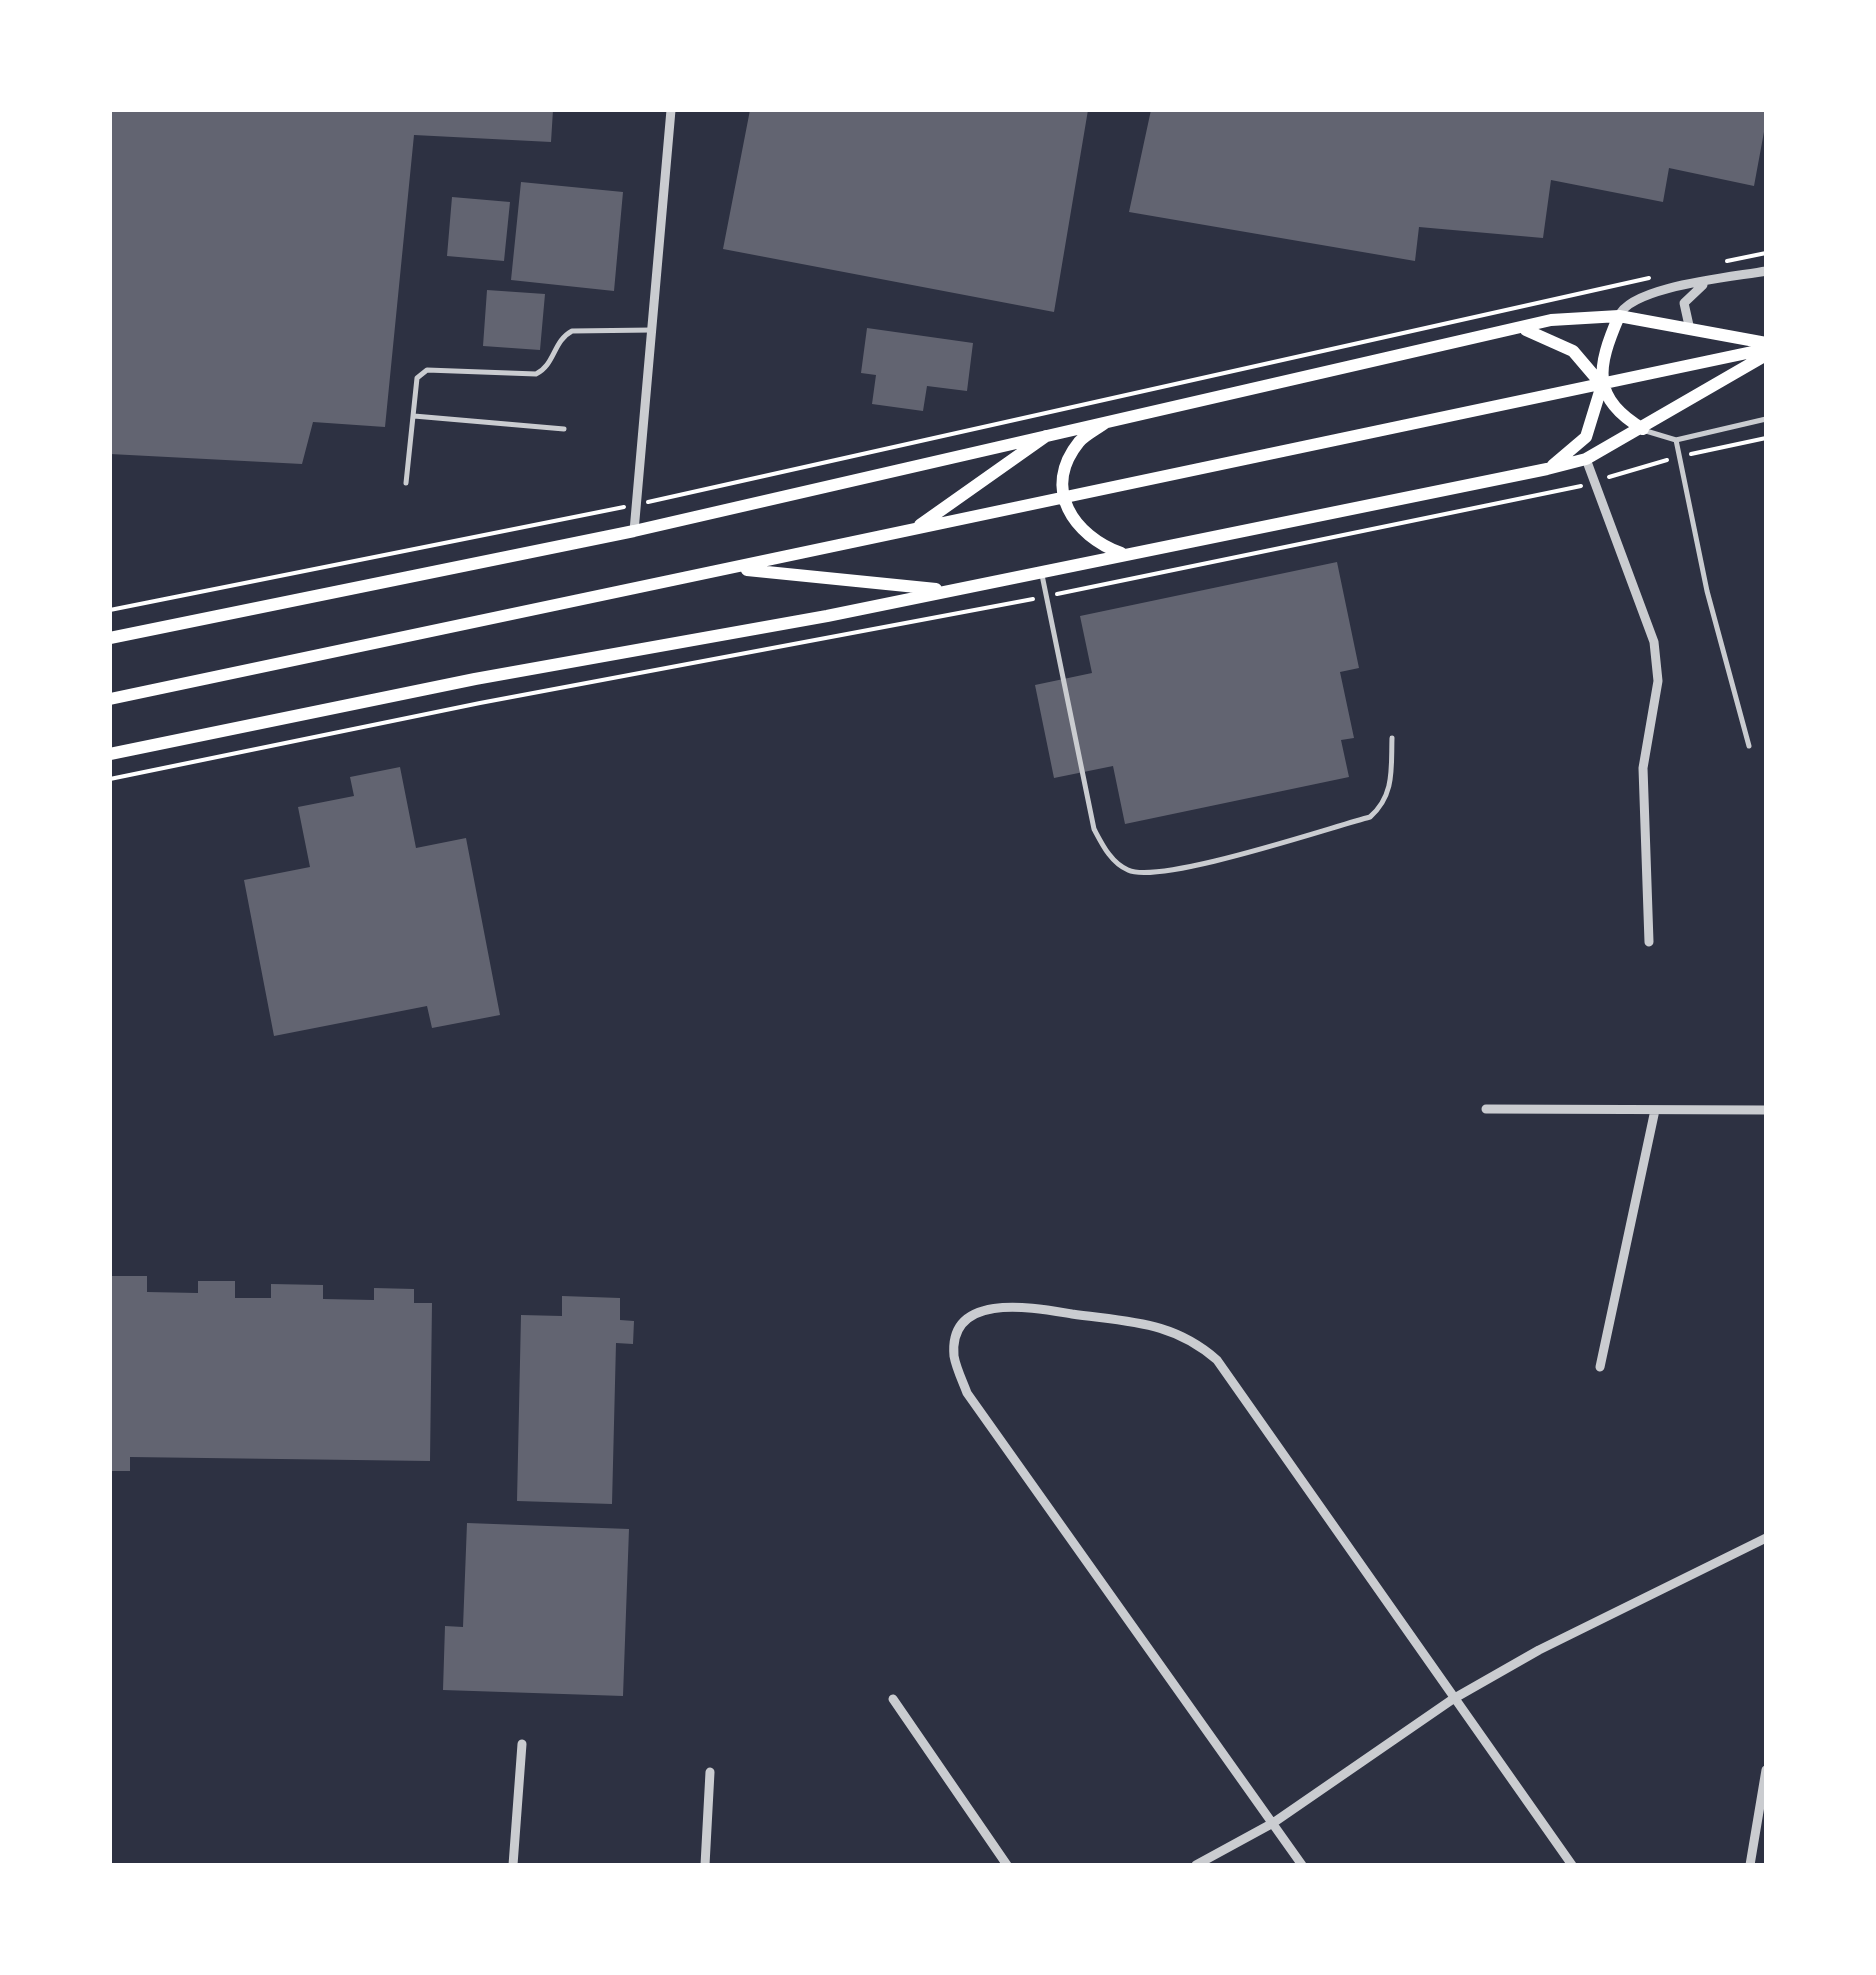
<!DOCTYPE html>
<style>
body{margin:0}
#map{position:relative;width:1876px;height:1975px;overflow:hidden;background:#2d3142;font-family:Cabin,sans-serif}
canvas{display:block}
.frame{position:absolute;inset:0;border:112px solid #fff;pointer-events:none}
</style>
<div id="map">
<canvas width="1876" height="1975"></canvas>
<div class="frame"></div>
</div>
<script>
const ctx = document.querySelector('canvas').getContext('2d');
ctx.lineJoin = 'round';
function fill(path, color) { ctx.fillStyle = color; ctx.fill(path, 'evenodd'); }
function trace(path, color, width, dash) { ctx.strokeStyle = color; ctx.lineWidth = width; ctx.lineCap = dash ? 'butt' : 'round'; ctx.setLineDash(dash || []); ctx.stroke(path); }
fill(new Path2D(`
 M110,110H553L551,142L414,135L385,427L313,422L302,464L110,454Z
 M750,110H1088L1054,312L723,249Z
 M1151,110H1766V121L1754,186L1669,168L1663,202L1551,180L1543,238L1419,227L1415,261L1129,212Z
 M521,182L623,192L614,291L511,280Z
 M452,197L510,202L504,261L447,256Z
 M487,290L545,294L540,350L483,346Z
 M867,328L973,343L967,391L927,386L923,411L872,404L876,375L861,373Z
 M1337,562L1359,668L1340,672L1354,738L1341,740L1349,777L1125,824L1113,766L1054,778L1035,685L1092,673L1080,616Z
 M400,767L416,848L466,838L500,1015L432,1028L427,1006L274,1036L244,880L310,867L298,807L354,796L350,777Z
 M110,1276H147V1292L198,1293V1281H235V1298H271V1284L323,1285V1299L374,1300V1288L414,1289V1303H432L430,1461L130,1457V1471H110Z
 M562,1296L620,1298V1320L634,1321L633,1344L616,1343L612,1504L517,1501L521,1315L562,1316Z
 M467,1523L629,1529L623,1696L443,1690L445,1626L463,1627Z`), '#626471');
trace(new Path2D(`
 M1727,261L1766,253
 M1691,454L1766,438
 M1609,477L1667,460
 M648,502L1649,278
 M1057,594L1581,486
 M110,610L624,507
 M110,779L480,703L1033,599`), '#fff', 4);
trace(new Path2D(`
 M414,416L564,429
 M1646,431L1676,440L1766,419
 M1676,440L1707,591L1749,746
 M406,483L417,378L427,370L536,374C555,365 553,341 572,331L652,330
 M1042,575L1094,829C1102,844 1111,863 1128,870C1160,885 1328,828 1370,817C1395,795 1391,768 1392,738`), '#caccd0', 5);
trace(new Path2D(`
 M1619,316C1631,286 1734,277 1766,271
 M1690,330L1684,303L1703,285
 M1586,459L1654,642L1658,681L1643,768L1649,942
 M634,531L671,110
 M1486,1109L1766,1110
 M1600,1367L1655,1110
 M893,1699L1007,1865
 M513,1865L522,1744
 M705,1865L710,1772
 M1196,1865L1273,1823L1453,1699L1539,1650L1766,1538
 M1302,1865L967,1393C963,1382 956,1368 954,1356C948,1290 1036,1308 1072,1314C1129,1322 1173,1321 1217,1360L1572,1865
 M1750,1865L1766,1770`), '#caccd0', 9);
trace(new Path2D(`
 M1619,316C1597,367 1590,398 1643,429
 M1526,330L1573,351L1602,385L1586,437L1553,465
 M1105,423C1097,429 1085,435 1079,442C1041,489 1074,536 1121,553
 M920,525L1046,436
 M747,570L936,589
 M110,638L634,531L1551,320L1619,316L1766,343
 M110,699L1766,349
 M110,754L475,679L827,616L1547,469L1586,459L1766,355`), '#fff', 12);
</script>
